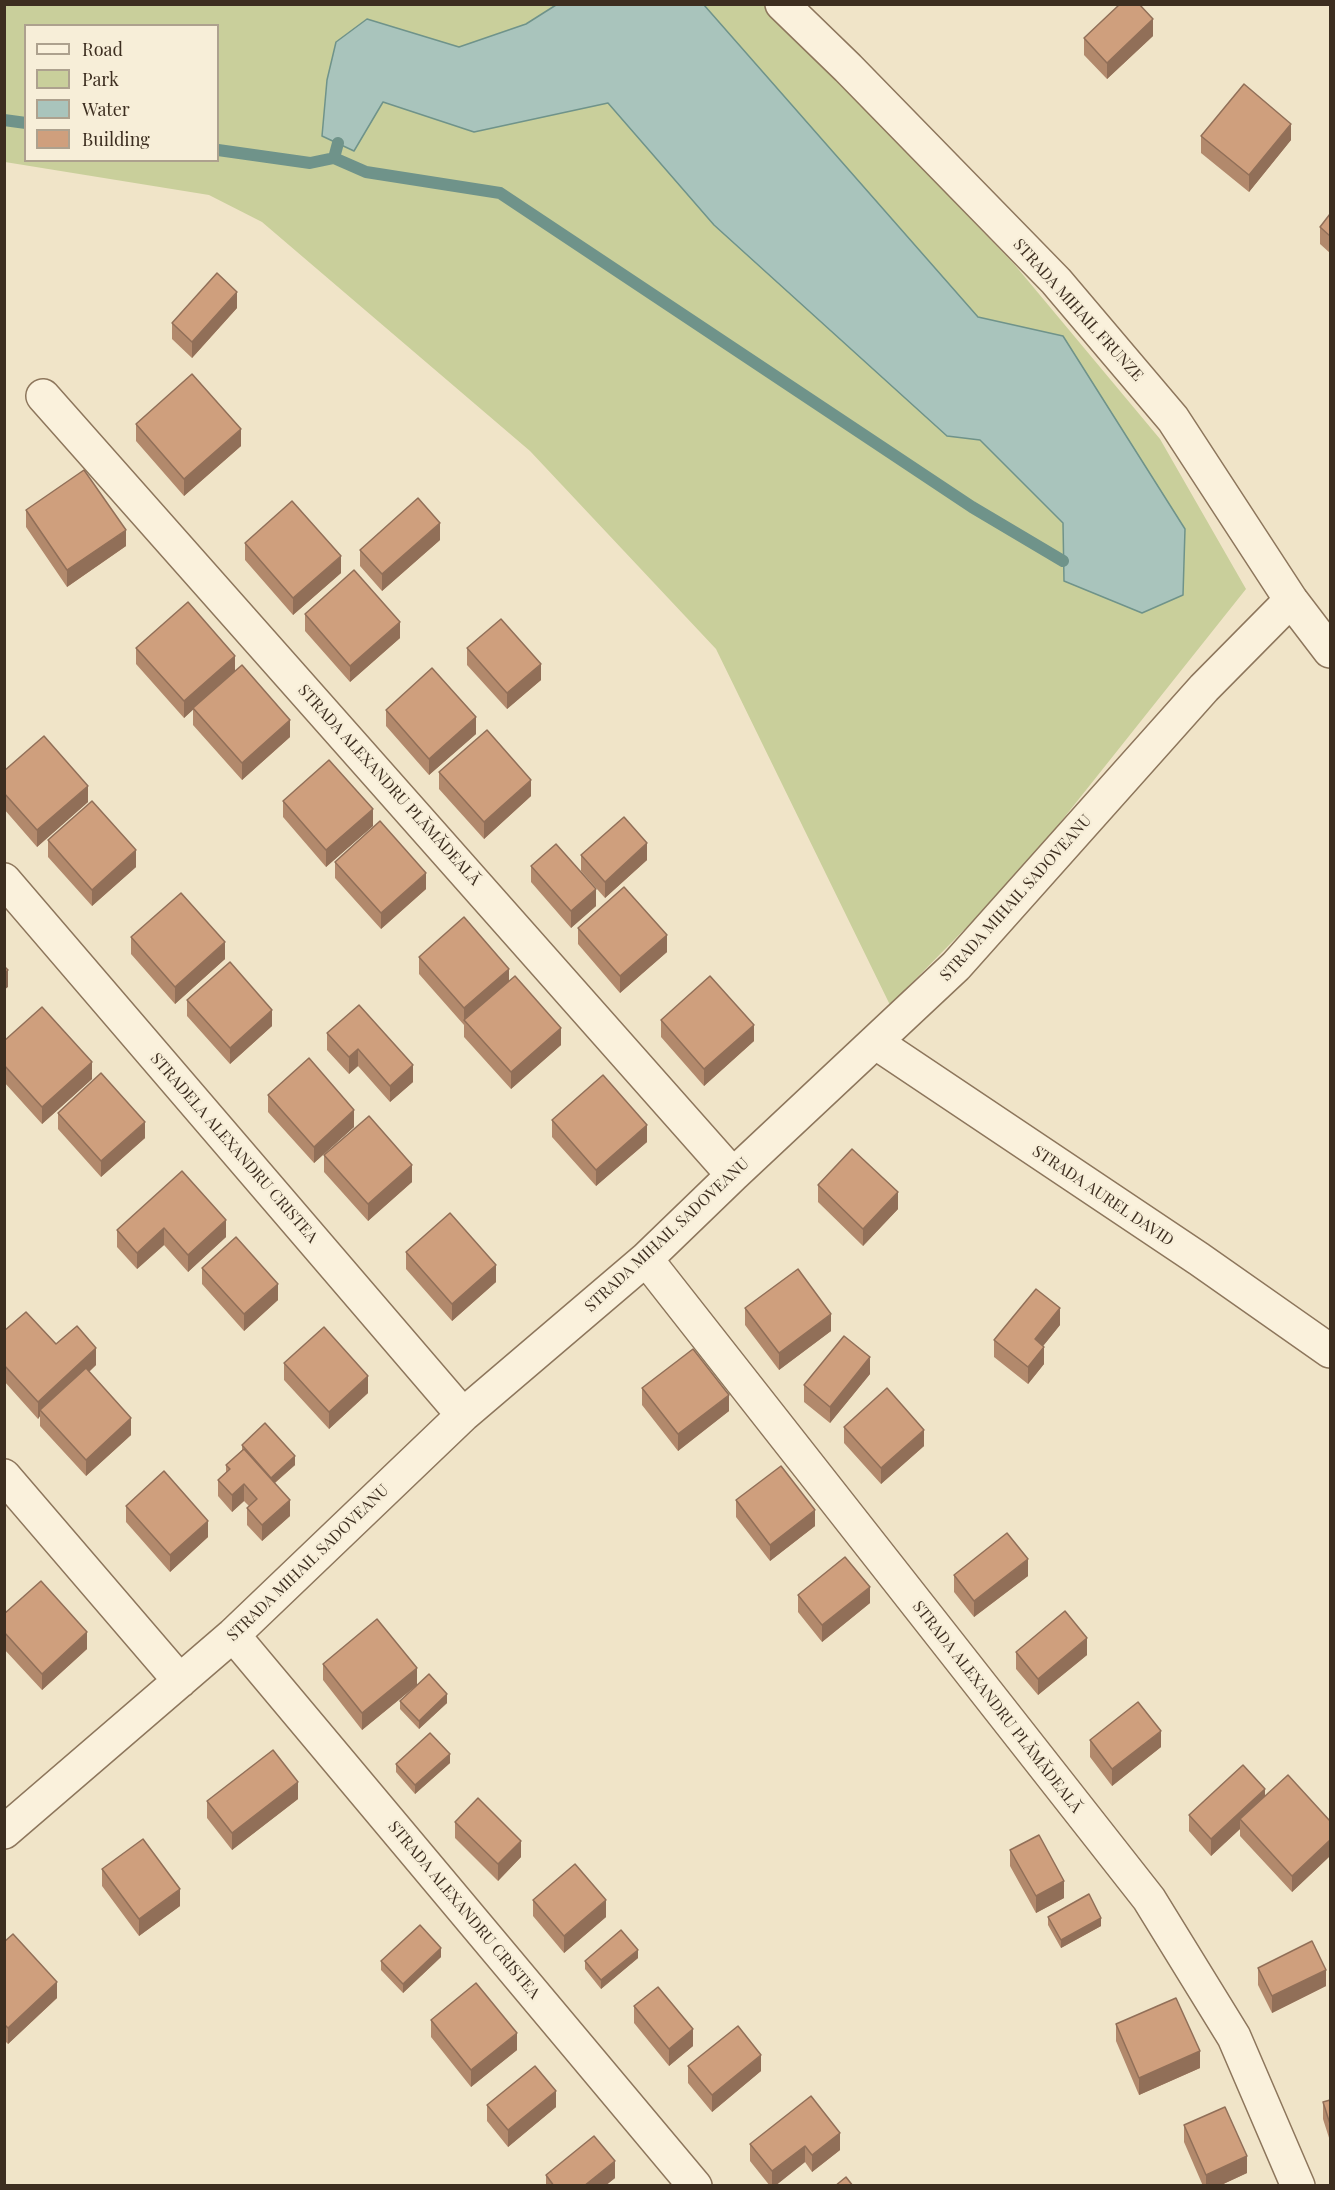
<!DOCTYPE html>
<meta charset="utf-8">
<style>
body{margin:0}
#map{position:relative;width:1335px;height:2190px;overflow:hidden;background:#f0e4c8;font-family:"Playfair Display",serif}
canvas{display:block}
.frame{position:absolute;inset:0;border:6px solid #3d2e20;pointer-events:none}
.legend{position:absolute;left:24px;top:24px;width:195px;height:138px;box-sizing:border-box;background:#f7eed8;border:2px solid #ada18e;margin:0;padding:8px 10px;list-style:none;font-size:18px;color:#3d2e20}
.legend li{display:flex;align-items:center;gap:12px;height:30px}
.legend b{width:30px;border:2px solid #ada18e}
</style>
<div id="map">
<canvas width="1335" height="2190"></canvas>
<div class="frame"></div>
<ul class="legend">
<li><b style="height:8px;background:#faf1dc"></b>Road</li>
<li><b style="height:16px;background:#c9cf9b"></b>Park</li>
<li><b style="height:16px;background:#a9c4bc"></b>Water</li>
<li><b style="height:16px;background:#cf9f7d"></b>Building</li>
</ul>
</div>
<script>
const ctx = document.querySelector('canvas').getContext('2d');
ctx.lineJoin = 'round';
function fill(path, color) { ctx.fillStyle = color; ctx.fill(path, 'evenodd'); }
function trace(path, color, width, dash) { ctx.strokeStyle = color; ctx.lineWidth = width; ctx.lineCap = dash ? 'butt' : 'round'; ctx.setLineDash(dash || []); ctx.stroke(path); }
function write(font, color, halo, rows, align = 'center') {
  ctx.font = font + ' "Playfair Display",serif'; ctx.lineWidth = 4.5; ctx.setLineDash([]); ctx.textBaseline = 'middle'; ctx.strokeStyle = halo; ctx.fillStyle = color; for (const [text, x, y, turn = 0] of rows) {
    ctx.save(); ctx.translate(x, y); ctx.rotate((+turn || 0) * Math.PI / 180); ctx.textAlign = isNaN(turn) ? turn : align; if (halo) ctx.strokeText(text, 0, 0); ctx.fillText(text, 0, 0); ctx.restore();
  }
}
fill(new Path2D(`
 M4,5H765L1014,264L1160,439L1246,589L1020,873L890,1005L716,649L530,451L262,222L209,195L5,162ZM26,26H218V160H26Z`), '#c9cf9b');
const water = new Path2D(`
 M556,5H704L978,317L1063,336L1185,529L1183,595L1142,613L1064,581L1063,523L980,440L947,436L714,225L608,103L474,132L383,102L354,151L322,136L327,80L336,42L367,19L459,47L526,24Z`);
fill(water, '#a9c4bc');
trace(water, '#6f938a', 1.5);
trace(new Path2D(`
 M4,120L26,123
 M218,150L310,163L334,158L338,143
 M334,158L366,172L500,193L972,507L1063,561`), '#6f938a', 12);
const street = new Path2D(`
 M782,4L848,68L1056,281L1173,419L1291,600L1330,651
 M43,396L733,1175
 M4,880L463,1415
 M875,1042L1199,1259L1330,1351
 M646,1259L1149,1899L1234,2037L1298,2186
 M4,1476L180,1681
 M233,1635L695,2186
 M4,1832L233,1635L463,1415L646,1259L733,1175L956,966L1204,688L1291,600`);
trace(street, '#8d765c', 36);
trace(street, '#faf1dc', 33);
fill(new Path2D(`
 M1120,4H1142L1140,6L1153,36L1107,79L1084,55V38Z
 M1201,136L1291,140L1249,192L1201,153Z
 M1330,214V253L1320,244V227Z
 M237,308L192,358L172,339V323Z
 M136,424L241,446L184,496L136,441Z
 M26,510L126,546L67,587L26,527Z
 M440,540L382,591L360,566V550Z
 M245,543L341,573L293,615L245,560Z
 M305,614L400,638L350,682L305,631Z
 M136,648L235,671L290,737L242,780L193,725V709L184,718L136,664Z
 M467,648L541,680L507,709L467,665Z
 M386,710L476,734L429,775L386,726Z
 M4,771L88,802L37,847L4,809Z
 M439,772L531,796L484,839L439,789Z
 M283,801L373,826L326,867L283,817Z
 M48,840L136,867L92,906L48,857Z
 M581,855L647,860L605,898L581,871Z
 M335,862L426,889L381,929L335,878Z
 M531,866L596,906L571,928L531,882Z
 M578,928L667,952L620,993L578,944Z
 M131,937L225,959L175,1004L131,954Z
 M419,957L509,981L561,1045L511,1089L464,1037V1025L419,974Z
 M187,1000L272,1026L230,1064L187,1016Z
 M661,1020L754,1041L704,1086L661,1037Z
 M327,1033L413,1065V1082L390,1102L358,1066L349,1074L327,1050Z
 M4,1041L92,1079L42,1124L4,1082Z
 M268,1095L354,1127L314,1163L268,1112Z
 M58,1113L145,1138L101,1177L58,1129Z
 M552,1120L647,1142L596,1186L552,1137Z
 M324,1155L412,1182L368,1221L324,1172Z
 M818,1185L898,1209L863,1246L818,1202Z
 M226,1220V1237L188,1272L164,1245L137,1269L117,1247V1230Z
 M406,1252L496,1282L452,1321L406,1269Z
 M202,1268L278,1300L244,1331L202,1284Z
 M745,1308L831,1331L779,1370L745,1325Z
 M1060,1325L1043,1346L1044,1364L1028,1384L994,1357V1340Z
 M4,1331L56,1344L96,1365L89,1372L131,1435L86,1476L40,1426V1416L38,1419L4,1381Z
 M284,1363L368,1393L329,1429L284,1380Z
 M870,1374L830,1423L804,1402V1385Z
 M642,1388L729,1411L678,1451L642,1405Z
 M844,1427L924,1446L881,1484L844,1443Z
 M242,1445L295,1465L275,1483L290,1516L262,1541L247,1525V1508L249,1506L244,1501L232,1512L218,1496V1480L226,1473V1465L242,1450Z
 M736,1500L815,1526L770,1561L736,1517Z
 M126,1506L208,1537L170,1572L126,1522Z
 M954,1575L1028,1576L974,1617L954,1592Z
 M798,1595L870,1603L822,1642L798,1612Z
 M4,1614L87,1649L42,1690L4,1649Z
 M1016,1652L1087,1655L1038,1695L1016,1669Z
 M323,1664L417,1685L362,1730L323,1680Z
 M400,1701L447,1703L419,1729L400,1709Z
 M1090,1740L1161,1747L1112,1786L1090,1757Z
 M450,1763L415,1794L396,1772V1764Z
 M1265,1796L1330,1821V1856L1292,1892L1240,1836V1829L1211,1856L1189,1831V1815Z
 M298,1799L232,1850L207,1818V1801Z
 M455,1822L521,1857L498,1881L455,1838Z
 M1010,1850L1064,1898L1036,1913L1010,1866Z
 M102,1869L180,1906L139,1936L102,1886Z
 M533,1900L606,1917L564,1953L533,1916Z
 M1048,1917L1101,1926L1061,1948L1048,1925Z
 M4,1942L57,1998L8,2044L4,2040Z
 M441,1957L403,1993L381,1970V1961Z
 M638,1958L601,1989L585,1969V1961Z
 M1258,1968L1326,1986L1272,2013L1258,1985Z
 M634,2006L693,2046L669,2066L634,2023Z
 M431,2020L517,2050L471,2087L431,2037Z
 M1116,2024L1200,2068L1139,2095L1116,2041Z
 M688,2066L761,2071L712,2112L688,2083Z
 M1330,2100V2141L1323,2119V2102Z
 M487,2105L556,2107L508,2147L487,2121Z
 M1184,2125L1247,2173L1219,2186H1203L1184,2142Z
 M840,2133V2150L812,2172L805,2162L775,2186H770L750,2161V2144Z
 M546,2175L615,2178L605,2186H546Z`), '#b2896c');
fill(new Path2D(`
 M1153,19V36L1107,79V63Z
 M1291,124V140L1249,192V175Z
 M237,292V308L192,358V342Z
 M241,429V446L184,496V479Z
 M440,523V540L382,591V574Z
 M126,530V546L67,587V570Z
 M341,556V573L293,615V598Z
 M400,622V638L350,682V666Z
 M235,656V672L184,718V701Z
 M541,664V680L507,709V693Z
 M476,717V734L429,775V759Z
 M290,720V737L242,780V763Z
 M531,780V796L484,839V822Z
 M88,786V802L37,847V830Z
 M373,809V826L326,867V850Z
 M647,843V860L605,898V882Z
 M136,850V867L92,906V890Z
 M426,873V889L381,929V913Z
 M596,889V906L571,928V911Z
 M667,935V952L620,993V976Z
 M225,942V959L175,1004V987Z
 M509,969V985L464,1020V1025V1008Z
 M8,970V987L4,990V974Z
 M272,1010V1026L230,1064V1048Z
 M754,1025V1041L704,1086V1069Z
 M561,1028V1045L511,1089V1072Z
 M358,1049V1066L349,1074V1057Z
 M92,1062V1079L42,1124V1107Z
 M413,1065V1082L390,1102V1086Z
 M354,1110V1127L314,1163V1147Z
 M145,1122V1138L101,1177V1161Z
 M647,1125V1142L596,1186V1170Z
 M412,1165V1182L368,1221V1204Z
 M898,1192V1209L863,1246V1229Z
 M226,1220V1237L188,1272V1255Z
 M164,1228V1245L137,1269V1253Z
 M496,1265V1282L452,1321V1304Z
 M278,1284V1300L244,1331V1314Z
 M1060,1308V1325L1035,1356V1339Z
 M831,1314V1331L779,1370V1353Z
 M1044,1347V1364L1028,1384V1367Z
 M96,1348V1365L44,1413L40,1410V1416L38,1419V1402Z
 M870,1357V1374L830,1423V1407Z
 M368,1376V1393L329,1429V1412Z
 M729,1395V1411L678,1451V1434Z
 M131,1418V1435L86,1476V1460Z
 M924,1430V1446L881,1484V1468Z
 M295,1456V1465L271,1486V1478Z
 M244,1484V1501L232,1512V1495Z
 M290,1500V1516L262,1541V1525Z
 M815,1510V1526L770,1561V1545Z
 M208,1521V1537L170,1572V1555Z
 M1028,1559V1576L974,1617V1601Z
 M870,1587V1603L822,1642V1625Z
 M87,1632V1649L42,1690V1674Z
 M1087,1638V1655L1038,1695V1679Z
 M417,1668V1685L362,1730V1713Z
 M447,1694V1703L419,1729V1721Z
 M1161,1731V1747L1112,1786V1769Z
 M450,1754V1763L415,1794V1785Z
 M298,1782V1799L232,1850V1833Z
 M1265,1789V1806L1240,1819V1829L1211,1856V1839Z
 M1330,1840V1856L1292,1892V1876Z
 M521,1841V1857L498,1881V1864Z
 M1064,1881V1898L1036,1913V1896Z
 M180,1889V1906L139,1936V1919Z
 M606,1900V1917L564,1953V1936Z
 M1101,1918V1926L1061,1948V1940Z
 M441,1948V1957L403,1993V1984Z
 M638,1950V1958L601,1989V1980Z
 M1326,1970V1986L1272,2013V1996Z
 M57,1982V1998L8,2044V2028Z
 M693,2029V2046L669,2066V2049Z
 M517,2033V2050L471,2087V2070Z
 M1200,2051V2068L1139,2095V2078Z
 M761,2055V2071L712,2112V2095Z
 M556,2091V2107L508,2147V2130Z
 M840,2133V2150L812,2172V2155Z
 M805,2146V2162L775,2186H772V2171Z
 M1247,2156V2173L1219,2186H1206V2175Z
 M615,2161V2178L605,2186H584Z`), '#916f58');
const building = new Path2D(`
 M1120,4H1139L1153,19L1107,63L1084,38Z
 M1244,84L1291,124L1249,175L1201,136Z
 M1330,214V236L1320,227Z
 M217,273L237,292L192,342L172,323Z
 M192,374L241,429L184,479L136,424Z
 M84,470L126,530L67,570L26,510Z
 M418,498L440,523L382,574L360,550Z
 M292,501L341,556L293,598L245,543Z
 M354,570L400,622L350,666L305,614Z
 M188,602L235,656L184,701L136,648Z
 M501,619L541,664L507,693L467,648Z
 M242,665L290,720L242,763L193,708Z
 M432,668L476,717L429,759L386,710Z
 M487,730L531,780L484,822L439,772Z
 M44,736L88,786L37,830L4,793V771Z
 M329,760L373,809L326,850L283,801Z
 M92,801L136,850L92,890L48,840Z
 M624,817L647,843L605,882L581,855Z
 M380,821L426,873L381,913L335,862Z
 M556,844L596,889L571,911L531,866Z
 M624,887L667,935L620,976L578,928Z
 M181,893L225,942L175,987L131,937Z
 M464,917L509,969L464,1008L419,957Z
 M230,962L272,1010L230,1048L187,1000Z
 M4,966L8,970L4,974Z
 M515,976L561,1028L511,1072L464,1020Z
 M710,976L754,1025L704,1069L661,1020Z
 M359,1005L413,1065L390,1086L358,1049L349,1057L327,1033Z
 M42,1007L92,1062L42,1107L4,1065V1041Z
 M309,1058L354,1110L314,1147L268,1095Z
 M101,1073L145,1122L101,1161L58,1113Z
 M603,1075L647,1125L596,1170L552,1120Z
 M369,1116L412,1165L368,1204L324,1155Z
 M852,1149L898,1192L863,1229L818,1185Z
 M182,1171L226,1220L188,1255L164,1228L137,1253L117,1230Z
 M450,1213L496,1265L452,1304L406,1252Z
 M236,1237L278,1284L244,1314L202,1268Z
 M798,1269L831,1314L779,1353L745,1308Z
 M1036,1289L1060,1308L1035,1339L1044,1347L1028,1367L994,1340Z
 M26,1312L56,1344L77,1326L96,1348L38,1402L4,1365V1331Z
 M324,1327L368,1376L329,1412L284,1363Z
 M844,1336L870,1357L830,1407L804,1385Z
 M693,1349L729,1395L678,1434L642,1388Z
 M86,1368L131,1418L86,1460L40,1410Z
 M887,1388L924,1430L881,1468L844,1427Z
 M265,1423L295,1456L271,1478L242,1445Z
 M244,1449L290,1500L262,1525L247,1508L257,1499L244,1484L232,1495L218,1480L230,1469L226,1465Z
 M781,1466L815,1510L770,1545L736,1500Z
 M164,1471L208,1521L170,1555L126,1506Z
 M1007,1533L1028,1559L974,1601L954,1575Z
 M845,1557L870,1587L822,1625L798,1595Z
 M41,1581L87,1632L42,1674L4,1632V1614Z
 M1065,1611L1087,1638L1038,1679L1016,1652Z
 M377,1619L417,1668L362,1713L323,1664Z
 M429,1674L447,1694L419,1721L400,1701Z
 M1138,1702L1161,1731L1112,1769L1090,1740Z
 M430,1733L450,1754L415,1785L396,1764Z
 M273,1750L298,1782L232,1833L207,1801Z
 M1243,1765L1265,1789L1211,1839L1189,1815Z
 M1288,1775L1330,1821V1840L1292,1876L1240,1819Z
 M478,1798L521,1841L498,1864L455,1822Z
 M1039,1835L1064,1881L1036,1896L1010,1850Z
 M143,1839L180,1889L139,1919L102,1869Z
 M575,1864L606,1900L564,1936L533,1900Z
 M1089,1894L1101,1918L1061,1940L1048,1917Z
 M420,1925L441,1948L403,1984L381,1961Z
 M621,1930L638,1950L601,1980L585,1961Z
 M13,1934L57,1982L8,2028L4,2024V1942Z
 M1312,1941L1326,1970L1272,1996L1258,1968Z
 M476,1983L517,2033L471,2070L431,2020Z
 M658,1987L693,2029L669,2049L634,2006Z
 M1176,1998L1200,2051L1139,2078L1116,2024Z
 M738,2026L761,2055L712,2095L688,2066Z
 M535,2066L556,2091L508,2130L487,2105Z
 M811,2096L840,2133L812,2155L805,2146L772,2171L750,2144Z
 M1330,2100V2124L1323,2102Z
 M1225,2107L1247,2156L1206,2175L1184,2125Z
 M594,2136L615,2161L584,2186H554L546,2175Z
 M846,2177L853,2186H835Z`);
fill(building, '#cf9f7d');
trace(building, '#916f58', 1.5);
write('16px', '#3d2e20', '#f7eed8', [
 ["STRADA MIHAIL FRUNZE",1078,310,48],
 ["STRADA ALEXANDRU PLĂMĂDEALĂ",389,785,48],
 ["STRADA MIHAIL SADOVEANU",1016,898,-48],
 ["STRADELA ALEXANDRU CRISTEA",234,1148,49],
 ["STRADA AUREL DAVID",1103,1196,34],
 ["STRADA MIHAIL SADOVEANU",667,1235,-43],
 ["STRADA MIHAIL SADOVEANU",308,1563,-44],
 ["STRADA ALEXANDRU PLĂMĂDEALĂ",997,1707,52],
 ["STRADA ALEXANDRU CRISTEA",464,1910,50]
]);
</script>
